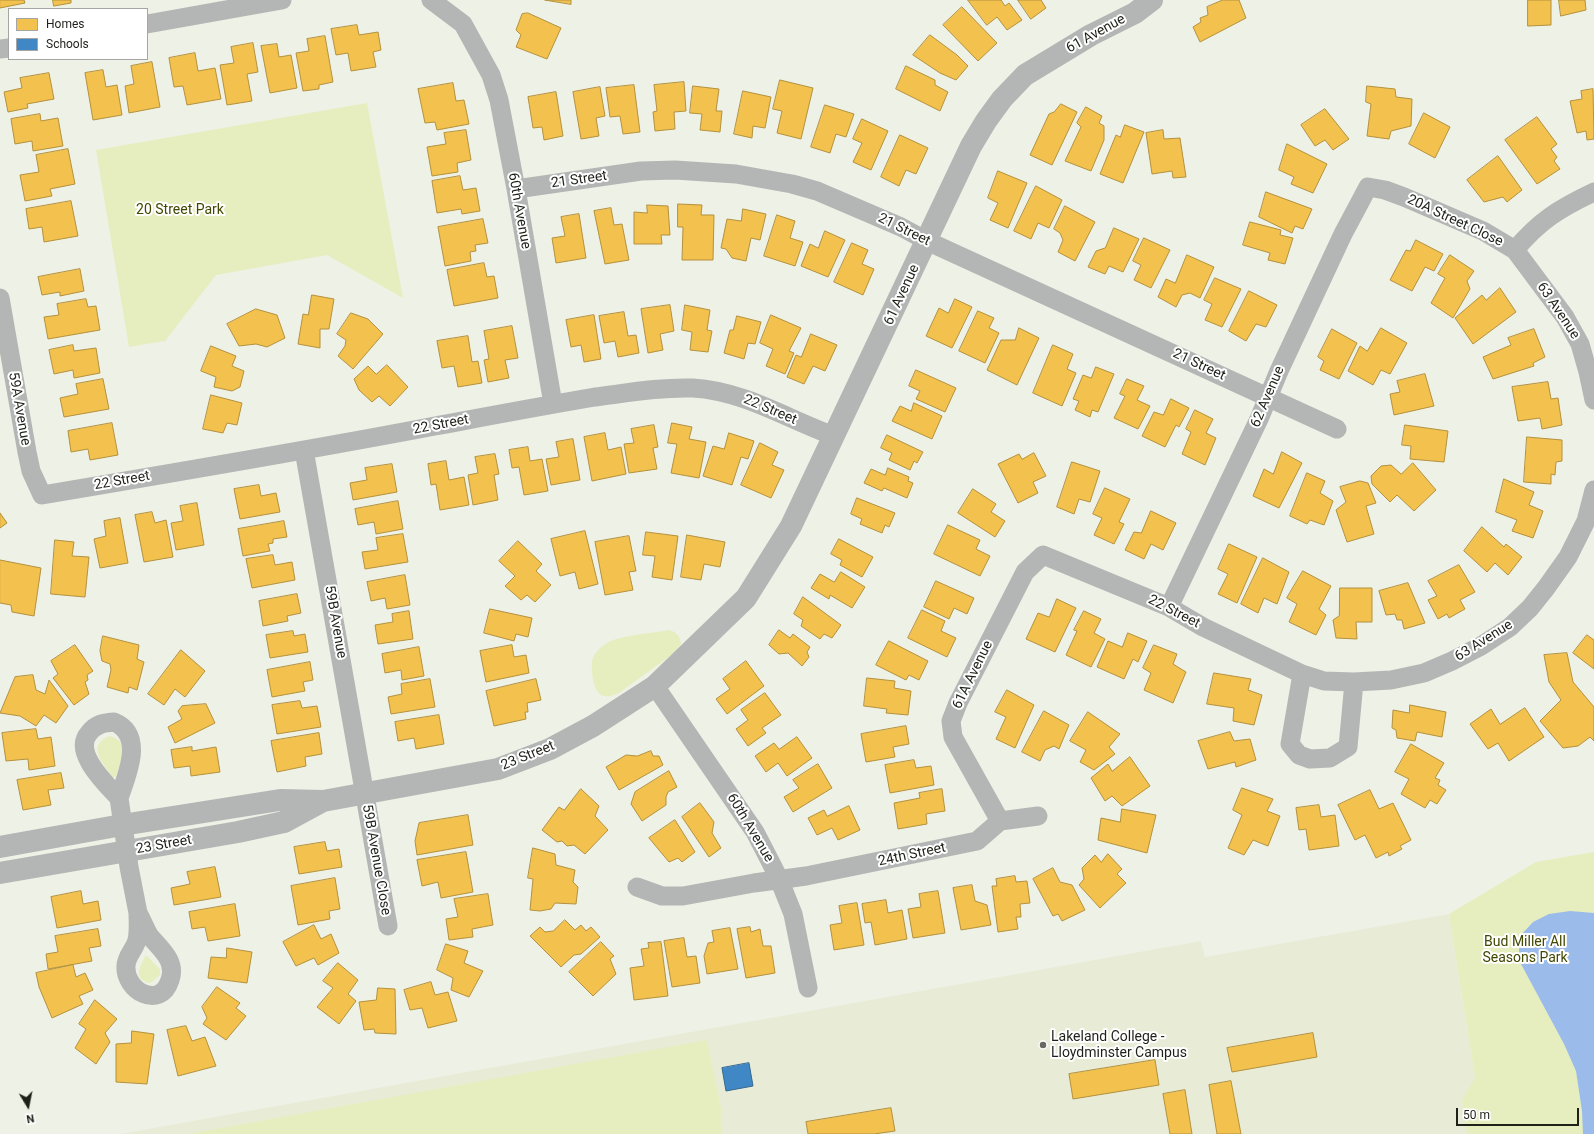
<!DOCTYPE html>
<style>
body{margin:0}
#map{position:relative;width:1594px;height:1134px;overflow:hidden;background:#eef1e5;font-family:Roboto,sans-serif}
canvas{display:block}
.legend{position:absolute;left:8px;top:8px;width:140px;height:52px;box-sizing:border-box;background:#fff;border:1px solid #a5a6a3;margin:0;padding:5px 7px;list-style:none;font-size:12px;color:#1f2119}
.legend li{display:flex;align-items:center;gap:8px;height:20px}
.legend b{width:20px;border:1px solid #a5a6a3}
.north{position:absolute;left:8px;top:1086px;width:40px;height:40px;-webkit-text-stroke:3px #fff;paint-order:stroke;rotate:170deg;font-size:11px;font-weight:700;line-height:16px;text-align:center;color:#1f2119}
.north::after{content:'';display:block;margin:auto;width:14px;height:18px;background:#1f2119;clip-path:polygon(50% 0,100% 100%,50% 72%,0 100%)}
.scale{position:absolute;left:1456px;top:1108px;width:123px;height:18px;box-sizing:border-box;border:2px solid #1f2119;border-top:0;padding-left:5px;font-size:12px;line-height:14px;white-space:nowrap;color:#1f2119;-webkit-text-stroke:3px #fff;paint-order:stroke}
</style>
<div id="map">
<canvas width="1594" height="1134"></canvas>
<ul class="legend">
<li><b style="height:11px;background:#f2c14e"></b>Homes</li>
<li><b style="height:11px;background:#3f88c5"></b>Schools</li>
</ul>
<div class="north">N</div>
<div class="scale">50 m</div>
</div>
<script>
const ctx = document.querySelector('canvas').getContext('2d');
ctx.lineJoin = 'round';
function fill(path, color) { ctx.fillStyle = color; ctx.fill(path, 'evenodd'); }
function trace(path, color, width, dash) { ctx.strokeStyle = color; ctx.lineWidth = width; ctx.lineCap = dash ? 'butt' : 'round'; ctx.setLineDash(dash || []); ctx.stroke(path); }
function write(font, color, halo, rows, align = 'center') {
  ctx.font = font + ' Roboto,sans-serif'; ctx.lineWidth = 4; ctx.setLineDash([]); ctx.textBaseline = 'middle'; ctx.strokeStyle = halo; ctx.fillStyle = color; for (const [text, x, y, turn = 0] of rows) {
    ctx.save(); ctx.translate(x, y); ctx.rotate((+turn || 0) * Math.PI / 180); ctx.textAlign = isNaN(turn) ? turn : align; if (halo) ctx.strokeText(text, 0, 0); ctx.fillText(text, 0, 0); ctx.restore();
  }
}
fill(new Path2D(`
 M1449,914L1484,1134H120L1201,941L1205,957Z`), '#e8ecd7');
fill(new Path2D(`
 M367,103L403,298L327,255L216,275L165,341L129,347L96,150Z
 M670,630C677,633 680,636 681,644L677,651L619,693C599,703 593,689 592,671C592,666 591,660 594,656C596,651 602,646 607,643C621,635 653,633 670,630Z
 M109,736C131,741 121,761 116,777H112C103,763 86,746 109,736Z
 M1594,852V1134H1467L1462,1100L1475,1078L1449,914L1536,862Z
 M146,955L160,969V975L150,983C132,979 140,966 146,955Z
 M707,1040L721,1108V1134H188Z`), '#e6eec0');
fill(new Path2D(`
 M1570,911L1594,913V1134H1583L1582,1111L1576,1071L1564,1044L1521,964L1519,950L1521,935L1533,922L1549,914Z`), '#9bbbeb');
const homes = new Path2D(`
 M0,0H24L25,3L0,8Z
 M53,0H71V3L54,6Z
 M545,0H571V4Z
 M968,0H1001L1005,6L1009,3L1022,20L1007,30L997,17L987,25Z
 M1018,0H1041L1046,8L1031,19Z
 M1223,0H1239L1246,18L1200,42L1193,27L1201,22L1200,18L1208,15L1207,7Z
 M1528,0H1551V25L1528,26Z
 M1559,0H1585L1586,10L1561,16Z
 M962,7L997,43L978,61L943,25Z
 M528,13L561,28L547,59L516,47L521,35L516,30L522,14Z
 M357,25L359,35L378,32L381,50L373,52L376,67L351,71L348,53L336,55L331,29Z
 M930,35L957,55L968,66L956,80L940,73L913,55Z
 M325,36L333,82L319,85V89L303,91L296,53L309,51L307,39Z
 M253,43L258,72L247,74L252,101L227,105L220,65L234,63L231,47Z
 M277,44L279,57L291,55L297,88L270,93L261,46Z
 M195,53L198,71L215,68L221,99L187,105L183,86L174,87L169,58Z
 M152,62L160,107L129,113L125,86L134,84L131,66Z
 M906,66L935,80V85L948,92L940,111L896,89Z
 M103,70L106,87L117,85L122,115L93,120L85,73Z
 M49,73L54,99L27,104L28,108L8,112L4,92L22,88L20,78Z
 M780,80L813,88L801,139L777,133L782,111L773,109Z
 M684,82L686,111L674,112L675,129L655,131L653,112L657,111L654,85Z
 M453,83L456,101L464,100L469,124L437,130L435,122L425,123L418,89Z
 M634,85L640,132L623,134L620,116L610,117L606,88Z
 M693,86L719,89L716,111H722L720,132L700,130L702,114L690,113Z
 M1367,86L1395,89L1396,97L1412,99L1411,126L1391,131L1389,139L1367,136L1371,104L1366,102Z
 M600,87L605,116L596,118L599,136L581,139L573,92Z
 M1593,89L1594,139L1587,140L1586,131L1577,133L1570,101L1582,99L1581,91Z
 M743,91L771,97L765,128L753,126L752,138L734,134Z
 M556,92L563,136L544,140L542,127L533,128L528,97Z
 M1061,104L1077,112L1052,165L1030,155L1049,114L1054,112Z
 M825,105L854,114L846,137L836,134L830,153L811,147Z
 M1086,107L1102,116L1099,123L1104,126V140L1091,171L1065,161L1081,127L1077,123Z
 M1325,109L1349,139L1333,150L1325,140L1315,146L1301,125Z
 M1424,113L1450,127L1435,158L1409,144Z
 M40,114L41,121L58,118L63,146L33,151L32,141L15,144L11,119Z
 M1537,117L1557,144L1551,149L1557,157L1554,161L1560,169L1537,184L1505,140Z
 M862,119L888,131L871,170L853,162L862,143L853,139Z
 M1125,125L1144,132L1123,183L1100,174L1116,135L1120,137Z
 M466,130L471,160L457,163L458,172L432,176L427,147L446,144L444,133Z
 M1163,130L1164,139L1180,138L1186,177L1173,178L1172,171L1152,174L1146,133Z
 M900,135L928,148L916,174L906,170L899,186L881,177Z
 M1287,144L1327,164L1313,193L1291,184L1294,177L1279,170Z
 M68,149L75,184L50,189L52,196L25,201L20,175L39,172L36,155Z
 M1498,156L1522,190L1507,202L1503,197L1484,202L1467,180Z
 M998,171L1027,183L1008,228L990,220L998,203L988,198Z
 M460,176L463,190L476,188L480,211L462,214L461,209L437,213L432,181Z
 M1036,186L1062,200L1049,228L1038,223L1031,239L1014,231Z
 M1266,192L1312,209L1303,229L1295,226L1292,233L1259,217Z
 M71,201L78,236L44,242L42,227L29,229L26,209Z
 M678,204L702,205L701,215H714L713,260H682L683,227H678Z
 M647,205L668,206L670,235H661L662,244H634V212L647,213Z
 M1065,206L1095,222L1075,261L1058,252L1063,240L1060,233L1054,229Z
 M611,208L614,225L622,224L629,260L605,264L594,211Z
 M743,209L766,214L760,240L751,238L746,261L732,258L726,249L721,248L727,219L741,221Z
 M579,214L586,258L556,263L552,238L565,236L561,217Z
 M777,215L795,221L790,238L803,242L795,266L764,256Z
 M483,219L488,243L475,245L476,251L470,252L471,261L445,266L438,227Z
 M1250,222L1281,230L1280,235L1293,238L1285,264L1268,260L1270,253L1243,245Z
 M1114,228L1139,239L1123,272L1109,266L1105,274L1088,267L1096,251L1105,248Z
 M825,231L845,240L828,277L801,266L810,244L818,248Z
 M1144,238L1170,250L1151,288L1134,280L1141,265L1133,261Z
 M1416,240L1443,254L1434,271L1425,267L1412,291L1390,280L1406,250L1410,251Z
 M852,243L868,250L862,264L874,269L863,295L834,282Z
 M1187,255L1214,267L1200,298L1190,293L1182,295L1176,307L1158,297L1166,279L1175,283Z
 M1450,255L1474,271L1467,281L1470,289L1453,318L1431,303L1445,278L1438,274Z
 M484,263L487,277L494,276L498,298L454,306L447,270Z
 M80,269L84,291L60,296V292L42,295L38,277Z
 M1215,278L1241,289L1222,327L1205,320L1212,304L1204,300Z
 M1500,288L1516,312L1473,344L1455,318L1482,295L1486,300Z
 M1249,291L1277,305L1266,327L1256,324L1246,341L1229,331Z
 M312,295L334,299L329,329H320V348L298,344L303,314L308,315Z
 M86,299L88,307L96,306L100,330L48,339L44,317L59,315L57,304Z
 M955,299L972,307L952,348L926,336L939,308L948,313Z
 M670,305L674,331L660,334L663,350L648,353L641,309Z
 M685,305L710,310L707,330L712,331L708,352L690,350L692,332L682,330Z
 M256,309L277,315L285,338L267,347L256,344L239,346L227,324Z
 M978,311L994,318L989,328L999,333L985,363L959,351Z
 M624,312L628,336L636,335L639,353L618,357L615,341L604,343L599,316Z
 M351,313L368,319L383,334L353,369L338,356L345,346L346,340L337,334Z
 M594,315L601,359L584,362L581,345L571,347L566,320Z
 M771,315L801,328L789,351L794,353L785,374L766,366L773,349L760,343Z
 M737,316L761,322L755,344L748,343L744,359L724,353L730,330H733Z
 M512,326L518,358L505,360L509,378L488,382L484,360L489,359L484,331Z
 M1019,328L1039,338L1017,385L987,370L1001,340H1015Z
 M1381,328L1407,343L1390,374L1381,370L1373,385L1348,371L1360,346L1367,351Z
 M1332,329L1357,343L1339,379L1320,370L1324,361L1318,357Z
 M1534,329L1545,357L1533,363L1534,366L1493,379L1483,357L1511,345L1508,338Z
 M811,334L837,345L825,371L813,366L804,384L787,377L796,355L801,357Z
 M468,336L472,362L478,361L482,383L458,387L454,366L442,368L437,341Z
 M73,345L74,351L96,348L100,373L74,378L73,370L54,374L49,350Z
 M1053,345L1073,354L1067,369L1076,373L1062,406L1033,393Z
 M211,346L236,356L232,366L244,371L240,387L232,391L214,387L216,377L201,371Z
 M387,365L408,387L390,406L379,396L372,402L359,390L354,379L368,366L376,374Z
 M1096,367L1114,374L1098,412L1092,410L1090,417L1075,410L1079,401L1073,399L1083,375L1091,378Z
 M916,370L956,388L945,412L916,399L920,391L909,386Z
 M1425,374L1434,406L1394,415L1390,394L1400,392L1397,381Z
 M103,379L109,409L64,417L60,398L78,394L76,384Z
 M1127,379L1144,386L1137,400L1150,406L1138,429L1114,418L1125,396L1120,394Z
 M1548,382L1551,399L1558,398L1562,425L1542,429L1540,418L1518,421L1512,387Z
 M211,395L242,403L237,425L227,423L223,433L203,429Z
 M1171,399L1189,408L1179,427L1176,425L1165,447L1142,436L1154,412L1163,415Z
 M914,403L942,416L932,439L892,421L900,406L911,411Z
 M1195,410L1213,419L1206,433L1216,438L1205,465L1182,454L1191,432L1186,429Z
 M112,423L118,455L90,460L88,449L71,452L68,431Z
 M672,423L692,427L689,439L706,442L699,478L671,473L677,444L668,443Z
 M654,425L658,447L653,448L657,469L629,473L624,444L634,443L631,429Z
 M1405,425L1448,431L1444,462L1410,459L1411,446L1402,445Z
 M605,433L608,450L621,447L626,474L592,481L584,437Z
 M729,433L754,441L748,459L741,457L732,485L703,476L713,446L724,449Z
 M887,435L923,452L917,463L914,461L910,470L889,460L892,453L881,448Z
 M1527,437L1562,440V461L1556,462L1555,475L1551,474V484L1524,482Z
 M573,439L580,480L551,485L546,459L559,457L556,442Z
 M760,443L778,452L772,465L784,470L771,498L741,485Z
 M528,447L530,461L542,459L548,491L524,495L519,467L512,468L509,450Z
 M1282,452L1302,463L1279,508L1253,496L1264,469L1273,474Z
 M1034,453L1046,476L1033,482L1038,493L1018,503L998,464L1019,454L1022,459Z
 M495,454L499,474L494,475L498,500L473,505L468,475L478,473L475,457Z
 M446,461L449,480L464,477L469,505L440,510L436,484L431,485L428,464Z
 M1072,462L1100,471L1090,502L1079,499L1074,514L1057,507Z
 M1413,463L1436,490L1414,511L1397,495L1390,502L1372,484L1371,476L1381,466L1391,465L1401,474Z
 M392,464L397,492L353,500L350,483L367,480L365,468Z
 M888,468L909,477L908,481L913,483L907,498L884,488L882,491L864,483L871,469L885,475Z
 M1307,473L1325,481L1320,493L1333,501L1324,525L1310,520L1307,524L1290,516Z
 M1504,479L1534,492L1529,505L1543,511L1533,538L1512,531L1517,520L1496,512Z
 M1360,481L1368,483L1376,503L1366,506L1374,534L1347,542L1336,510L1346,502L1340,487Z
 M259,485L261,496L276,493L280,512L240,519L234,489Z
 M1105,488L1130,499L1119,522L1124,524L1114,544L1094,535L1102,518L1093,514Z
 M973,489L996,504L991,512L1005,521L995,537L958,513Z
 M857,498L895,513L889,527L885,525L882,533L860,524L862,519L851,514Z
 M398,501L403,529L376,534L374,522L358,525L355,509Z
 M197,503L204,545L176,550L171,523L183,521L180,506Z
 M1151,511L1176,523L1163,550L1151,544L1144,559L1125,550L1134,532L1141,533Z
 M152,512L155,523L166,520L173,557L144,562L135,515Z
 M0,513L7,523L0,528Z
 M120,518L128,563L100,568L94,539L106,536L104,521Z
 M284,521L287,537L273,539V543L268,544L270,551L243,556L238,529Z
 M948,525L980,540L976,549L990,556L980,576L934,554Z
 M1482,527L1504,547L1506,544L1522,557L1508,575L1495,563L1487,572L1464,551Z
 M585,531L598,584L579,589L575,572L560,576L551,539Z
 M646,532L678,536L672,580L652,577L655,556L643,555Z
 M403,534L408,562L365,569L362,552L378,550L376,538Z
 M687,535L725,542L720,567L704,564L701,580L681,577Z
 M629,536L636,571L629,572L633,590L605,595L595,542Z
 M839,539L873,557L862,577L840,565L842,560L831,554Z
 M55,540L74,542L72,556L89,557L85,597L51,594Z
 M518,541L542,564L536,571L551,585L535,602L527,595L521,600L505,586L515,576L499,561Z
 M1229,544L1257,557L1237,603L1218,594L1228,574L1218,569Z
 M273,555L275,565L292,562L295,580L252,588L246,559Z
 M1263,558L1289,572L1277,604L1264,598L1258,613L1241,604Z
 M0,560L41,568L34,616L12,612L11,605L0,603Z
 M1459,565L1475,592L1460,600L1465,609L1449,618L1447,614L1438,619L1428,600L1437,596L1428,581Z
 M1303,571L1331,586L1319,609L1326,615L1316,635L1289,622L1297,604L1287,598Z
 M841,572L865,587L852,608L830,595L829,599L811,588L820,574L834,582Z
 M405,575L410,605L387,609L385,598L371,601L367,582Z
 M936,581L974,598L967,614L954,608L949,619L924,607Z
 M1408,583L1425,623L1404,629L1402,620H1397L1395,614L1386,615L1379,591Z
 M1340,588H1372V622H1356L1357,639L1336,638L1333,620L1339,616Z
 M297,594L301,613L287,616L288,621L263,626L259,601Z
 M803,597L841,625L832,638L824,634L820,639L801,626L803,620L794,614Z
 M1057,599L1076,608L1055,652L1026,639L1038,613L1049,617Z
 M490,609L532,618L528,637L516,634L514,641L484,633Z
 M922,610L945,621L941,631L956,638L947,657L908,638Z
 M409,611L413,639L378,644L375,625L393,622L392,614Z
 M1084,611L1101,619L1094,633L1105,639L1091,667L1066,655L1077,631L1074,630Z
 M779,630L790,638L793,634L810,647L807,652L809,657L802,666L788,653L779,654L769,645Z
 M293,631L294,636L305,634L308,652L270,658L266,635Z
 M1128,633L1147,641L1138,662L1133,659L1124,679L1097,667L1108,641L1122,647Z
 M1587,635L1594,640V669L1573,653Z
 M103,636L139,645L137,659L144,662L137,690L129,687L128,693L107,687L111,670L110,664L102,661L100,651Z
 M889,641L928,661L919,680L909,675L906,680L876,665Z
 M75,645L93,671L87,675L88,680L85,682L89,694L74,705L53,678L58,674L51,661Z
 M512,645L514,657L526,655L529,673L486,682L480,651Z
 M1154,645L1177,654L1173,664L1186,672L1173,703L1144,690L1151,673L1143,668Z
 M419,647L424,676L402,680L401,670L385,673L382,654Z
 M181,650L205,671L185,697L175,689L164,705L148,694Z
 M1567,653L1573,682L1594,707V741L1590,737L1578,746L1563,748L1540,721L1561,700L1549,682L1544,655Z
 M746,661L764,686L727,714L716,699L730,689L723,679Z
 M310,662L313,680L303,682L305,691L272,697L267,670Z
 M1214,673L1251,679L1248,690L1262,695L1254,725L1233,721L1234,708L1207,704Z
 M33,675L36,690L45,694L49,680L68,706L56,723L44,715L36,726L20,716L0,713L15,677Z
 M867,678L895,681L894,688L911,691L908,715L886,713L887,709L864,706Z
 M430,679L435,707L391,714L388,697L402,694L401,684Z
 M536,679L541,700L527,703L528,712H525L526,719L494,726L486,691Z
 M1007,690L1034,705L1015,748L996,739L1006,717L995,712Z
 M765,693L781,715L762,728L766,733L748,746L736,729L748,720L741,710Z
 M300,701L302,708L317,706L321,727L277,734L272,705Z
 M206,704L215,723L175,743L168,727L182,719L178,711L182,706Z
 M1410,705L1446,712L1442,737L1417,732L1415,741L1397,738L1396,730L1392,728L1393,710L1409,713Z
 M1525,708L1544,737L1509,761L1498,743L1488,749L1470,724L1491,709L1500,724Z
 M1044,711L1069,725L1059,749L1054,746L1045,750L1040,761L1022,752Z
 M1088,712L1120,734L1109,747L1115,754L1094,770L1080,762L1086,750L1070,741Z
 M439,715L444,744L416,749L414,738L398,741L395,722Z
 M906,726L909,744L893,747L895,757L866,762L861,734Z
 M36,729L38,739L51,737L55,766L29,770L28,759L6,761L2,733Z
 M1230,732L1234,741L1250,739L1256,760L1236,767L1235,762L1208,769L1198,741Z
 M319,733L322,754L305,757L306,766L277,772L271,741Z
 M797,737L812,758L787,776L778,763L766,772L755,756L774,743L779,749Z
 M1411,744L1444,763L1435,778L1440,780L1438,785L1446,790L1437,804L1430,800L1425,808L1401,794L1409,779L1395,772Z
 M192,747V751L216,747L220,772L191,776L190,766L174,768L171,750Z
 M651,751L653,756H659L663,765L619,790L606,767L626,755L637,756Z
 M1130,757L1150,786L1122,806L1112,796L1105,801L1091,778L1108,764L1112,771Z
 M914,760L916,768L931,766L934,785L890,793L885,765Z
 M818,764L832,788L793,812L784,797L799,788L793,780Z
 M669,771L677,787L668,792L666,797V805L642,821L631,804L635,792Z
 M61,773L64,788L48,790L51,805L23,810L17,780Z
 M1242,788L1273,799L1267,811L1280,816L1268,846L1253,840L1244,855L1228,848L1242,815L1233,810Z
 M581,789L599,806L595,816L608,830L585,854L574,845L567,846L562,841L557,842L542,830L559,807L564,810Z
 M942,789L945,811L926,814L927,824L898,829L894,803L920,798L919,793Z
 M1370,790L1379,809L1393,803L1411,840L1400,846L1402,849L1389,856L1388,852L1376,858L1365,835L1355,840L1338,805Z
 M700,803L714,822L712,833L721,848L709,857L682,817Z
 M1319,805L1321,817L1335,815L1339,846L1309,850L1306,829L1299,830L1296,808Z
 M849,806L860,830L838,840L832,828L817,835L808,818L824,810L827,816Z
 M1122,809L1156,815L1147,853L1098,840L1101,818L1120,822Z
 M468,815L473,845L417,855L415,841L419,823Z
 M675,820L695,852L682,862L678,858L669,862L649,838Z
 M325,842L327,851L339,849L342,867L299,874L294,847Z
 M533,848L555,854L556,865L575,870L573,882L578,887L576,904L555,903L551,909L540,911L530,910L533,879L528,878Z
 M466,852L473,892L441,898L438,882L422,886L417,860Z
 M1108,854L1122,869L1117,874L1126,883L1100,908L1079,885L1084,879L1082,868L1095,855L1101,862Z
 M215,867L221,897L174,905L171,888L190,884L187,872Z
 M1053,868L1060,882L1072,885L1085,910L1062,921L1058,914L1053,916L1033,879Z
 M1015,876L1016,882L1027,881L1030,903L1020,904L1021,917H1016L1018,929L998,932L992,886H997L996,879Z
 M335,878L340,909L329,911L330,919L298,925L291,886Z
 M972,885L975,901L987,905L991,925L961,930L953,888Z
 M81,891L83,904L98,901L101,920L57,928L51,897Z
 M938,891L945,933L913,938L908,909L921,907L919,894Z
 M488,894L493,925L472,929L473,937L449,940L446,919L458,917L454,899Z
 M886,900L888,913L902,910L907,939L875,945L871,922L865,923L862,904Z
 M857,903L864,945L834,950L830,925L842,923L839,906Z
 M235,904L240,936L208,941L205,927L192,929L189,912Z
 M565,920L575,930L581,925L586,931L591,927L600,937L581,954L574,955L561,967L530,936L540,927L545,932L553,931Z
 M314,925L321,939L331,934L339,953L318,965L314,958L296,966L283,942Z
 M750,927L751,932L760,929L763,946H771L775,973L746,978L737,929Z
 M730,928L738,969L707,974L704,956L708,943L714,942L712,931Z
 M98,929L101,946L89,948L92,961L48,969L46,954L58,952L55,936Z
 M684,938L687,957L696,956L700,983L672,987L664,941Z
 M601,942L614,956L610,959L616,974L593,996L569,972Z
 M661,942L668,996L634,1000L630,968L644,966L641,949L649,948L648,943Z
 M446,944L468,951L464,963L483,971L469,997L451,990L453,978L437,970Z
 M227,948L252,952L247,983L208,978L211,957L226,958Z
 M338,963L358,980L348,994L356,1001L339,1024L317,1007L333,988L323,981Z
 M73,965L76,977L85,973L93,990L79,996L83,1004L52,1018L39,987L36,973Z
 M431,982L435,995L448,992L457,1021L428,1028L422,1008L410,1010L404,990Z
 M217,987L240,1003L236,1008L246,1016L226,1040L203,1024L207,1018L202,1007Z
 M378,988L395,989L396,1034L375,1033L374,1029L364,1030L359,1002L376,1000Z
 M95,1000L117,1019L105,1033L110,1042L96,1064L75,1048L86,1029L79,1024Z
 M186,1026L192,1041L205,1037L216,1066L178,1076L167,1030Z
 M132,1031L154,1034L147,1084L116,1082V1044L131,1043Z
 M1313,1033L1317,1057L1232,1072L1227,1048Z
 M1155,1060L1159,1085L1073,1099L1069,1074Z
 M1231,1081L1241,1134H1217L1209,1085Z
 M1185,1090L1192,1134H1170L1163,1094Z
 M891,1108L895,1131L874,1134H808L806,1122Z`);
fill(homes, '#f2c14e');
trace(homes, '#b3913e', 1);
const schools = new Path2D(`
 M749,1063L753,1086L726,1091L722,1068Z`);
fill(schools, '#3f88c5');
trace(schools, '#356991', 1);
trace(new Path2D(`
 M431,0L463,24L491,75L499,100L516,189L553,404
 M147,24L282,0
 M0,49L9,48
 M516,189L641,171L675,170L736,174L792,184L817,191L901,227L927,241L1337,429
 M1515,250C1539,221 1560,208 1594,192
 M0,298L27,452L31,471L42,495C173,473 304,451 435,426C489,416 542,406 595,397C627,393 660,387 693,388C744,391 787,419 834,436
 M304,450L388,926
 M1169,607L1259,419L1279,371L1343,234L1368,187L1385,190L1404,197L1483,231L1515,250L1565,317L1580,344L1588,372L1594,400
 M1302,674L1290,744L1299,755L1310,759L1330,758L1348,747L1354,682
 M655,686L755,832L769,859L779,879L793,914L808,988
 M114,722C145,735 127,775 119,798C106,784 72,752 89,733C96,724 103,723 114,722Z
 M119,798L129,867L138,913
 M1000,821L953,737L951,721L958,703L1025,572L1043,555L1169,607L1203,627L1302,674L1324,681L1354,682L1391,680L1424,673L1452,661L1481,646L1510,627L1530,608L1546,588L1568,557L1586,521L1594,490
 M637,887L662,896H683L754,883L806,876L977,841L1000,821L1038,816
 M138,913C142,920 145,928 149,935C159,948 177,960 170,980C160,1011 124,990 126,966C126,956 135,949 137,940C139,932 138,921 138,913Z`), '#b3b6b5', 19);
trace(new Path2D(`
 M0,847L122,825L280,800L323,801L498,769L550,749L593,726L655,686L746,598L791,526L971,146L986,121L1002,99L1025,75L1091,35L1135,13L1152,0
 M0,873L238,832L284,822L321,802`), '#b3b6b5', 22);
for (const [x, y, r, color] of [
 [1043,1045,4,"#676a60"]
]) { const dot = new Path2D(); dot.arc(x, y, r, 0, 2 * Math.PI); ctx.fillStyle = color; ctx.fill(dot); trace(dot, '#fff', 1.5); }
write('14px', '#1f2119', '#fff', [
 ["61 Avenue",1096,34,-29],
 ["21 Street",579,180,-8],
 ["60th Avenue",519,211,80],
 ["20A Street Close",1455,221,25],
 ["21 Street",904,230,26],
 ["61 Avenue",902,295,-65],
 ["63 Avenue",1558,311,56],
 ["21 Street",1199,365,25],
 ["62 Avenue",1268,397,-67],
 ["59A Avenue",19,409,80],
 ["22 Street",770,410,23],
 ["22 Street",441,425,-11],
 ["22 Street",122,481,-10],
 ["22 Street",1174,612,27],
 ["59B Avenue",335,622,80],
 ["63 Avenue",1484,641,-32],
 ["61A Avenue",973,675,-64],
 ["23 Street",528,756,-22],
 ["60th Avenue",750,828,59],
 ["23 Street",164,845,-10],
 ["24th Street",912,855,-12],
 ["59B Avenue Close",376,860,80]
]);
write('14px', '#424800', '#fff', [
 ["20 Street Park",180,210],
 ["Bud Miller All",1525,942],
 ["Seasons Park",1525,958]
]);
write('14px', '#1f2119', '#fff', [
 ["Lakeland College -",1051,1037],
 ["Lloydminster Campus",1051,1053]
], 'left');
</script>
